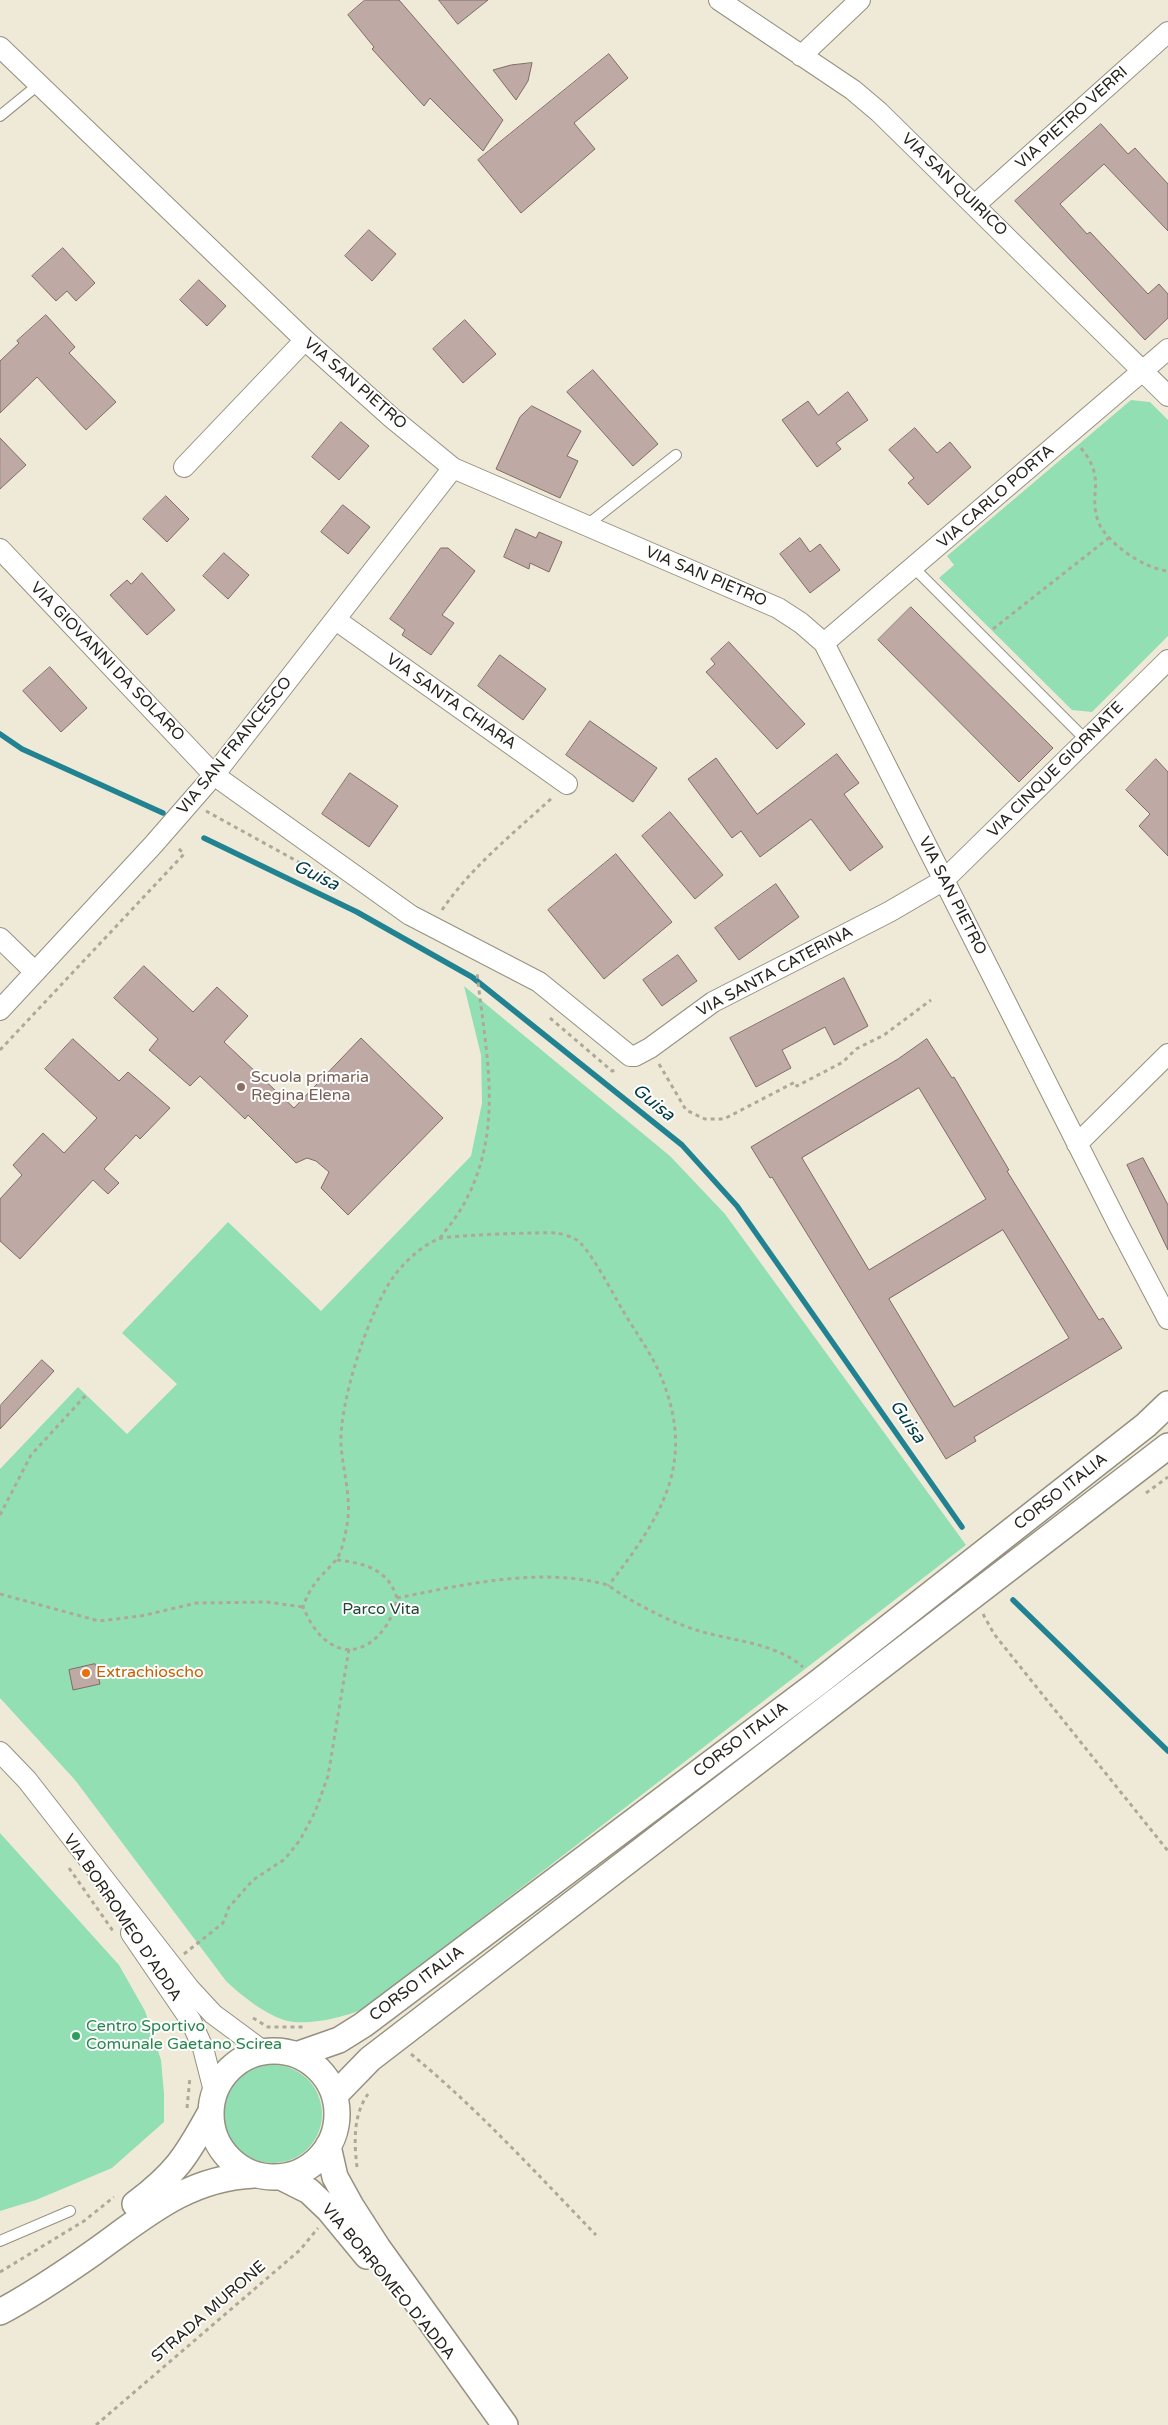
<!DOCTYPE html>
<style>
body{margin:0}
canvas{display:block;background:#efead7}
</style>
<canvas width="1168" height="2425"></canvas>
<script>
const ctx = document.querySelector('canvas').getContext('2d');
ctx.lineJoin = 'round';
function fill(path, color) { ctx.fillStyle = color; ctx.fill(path, 'evenodd'); }
function trace(path, color, width, dash) { ctx.strokeStyle = color; ctx.lineWidth = width; ctx.lineCap = dash ? 'butt' : 'round'; ctx.setLineDash(dash || []); ctx.stroke(path); }
function write(font, color, halo, rows, align = 'center') {
  ctx.font = font + ' "Varela Round",sans-serif'; ctx.lineWidth = 4; ctx.setLineDash([]); ctx.textBaseline = 'middle'; ctx.strokeStyle = halo; ctx.fillStyle = color; for (const [text, x, y, turn = 0] of rows) {
    ctx.save(); ctx.translate(x, y); ctx.rotate((+turn || 0) * Math.PI / 180); ctx.textAlign = isNaN(turn) ? turn : align; if (halo) ctx.strokeText(text, 0, 0); ctx.fillText(text, 0, 0); ctx.restore();
  }
}
fill(new Path2D(`
 M1131,400L1150,402L1168,420V636L1092,712L1072,710L939,578L954,565L947,556Z
 M464,986L670,1156L725,1214L966,1545L365,2008C346,2017 305,2027 284,2020C263,2013 242,1996 226,1981L75,1780L0,1698V1469L78,1387L127,1434L177,1384L122,1333L228,1222L321,1311L471,1156L482,1103L481,1055Z
 M0,1833L119,1965L145,2011L161,2060L164,2094V2122L112,2168L36,2200L0,2211Z
 M224 2114a49 49 0 1 1 98 0a49 49 0 1 1-98 0Z`), '#93dfb4');
trace(new Path2D(`
 M0,734L22,749L163,813
 M204,838L357,912L472,977L682,1145L737,1206L962,1527
 M1013,1600L1168,1751`), '#218391', 5.5);
const building = new Path2D(`
 M365,0H399L503,120L483,151L430,98L424,106L372,49L374,47L348,15Z
 M439,0H488L458,24Z
 M609,54L628,78L574,123L595,149L521,213L478,160Z
 M532,63L528,81L516,100L493,70L511,65Z
 M1101,124L1128,154L1135,148L1168,184V231L1104,164L1060,204L1087,234L1090,232L1148,294L1159,284L1168,294V318L1145,340L1015,201Z
 M369,230L396,254L372,281L345,256Z
 M63,248L95,283L76,301L67,291L56,301L32,276Z
 M199,280L226,306L207,326L180,300Z
 M46,315L75,347L69,353L116,402L86,430L37,377L0,413V361L19,343L17,341Z
 M465,320L496,354L463,383L433,349Z
 M593,370L658,444L633,466L567,392Z
 M848,392L868,420L836,443L841,449L817,467L782,420L808,401L818,415Z
 M532,406L581,431L567,456L578,461L560,498L496,469L520,417Z
 M341,422L369,446L339,480L312,457Z
 M915,428L937,453L950,442L971,467L928,505L908,483L914,478L889,450Z
 M0,438L26,465L0,489Z
 M166,496L189,519L167,542L143,519Z
 M343,505L370,527L348,554L321,532Z
 M516,529L536,538L539,532L562,542L549,572L530,563L529,569L504,557Z
 M800,538L810,552L820,544L840,570L810,593L780,554Z
 M441,548H448L475,571L442,615L454,623L431,655L402,635L405,630L390,619Z
 M224,553L249,575L228,599L203,576Z
 M142,573L175,610L147,635L110,595L127,580L131,584Z
 M911,607L1053,748L1019,782L878,640Z
 M729,642L805,724L777,749L706,672L715,664L711,659Z
 M500,655L546,689L523,720L478,686Z
 M50,667L87,708L61,732L23,691Z
 M590,721L657,768L633,802L566,755Z
 M837,754L859,783L844,794L883,847L850,871L811,819L760,857L741,831L732,838L688,779L716,758L757,814Z
 M1156,759L1168,772V856L1139,826L1150,814L1126,790Z
 M350,773L398,806L369,847L322,814Z
 M670,812L723,875L695,899L642,836Z
 M616,854L672,922L604,979L548,910Z
 M776,884L799,917L739,960L715,928Z
 M678,955L697,981L662,1006L643,980Z
 M144,966L193,1012L217,987L248,1016L224,1042L294,1108L361,1038L443,1118L348,1215L321,1188L329,1172L316,1161L307,1158L296,1163L248,1115L245,1119L200,1076L190,1086L149,1050L158,1039L114,998Z
 M844,978L868,1026L834,1045L825,1027L782,1050L791,1068L756,1087L730,1038Z
 M73,1039L119,1081L128,1072L170,1108L140,1139L136,1135L104,1169L119,1183L108,1194L93,1180L20,1259L0,1241V1199L22,1175L13,1165L43,1133L64,1153L97,1118L45,1069Z
 M927,1039L952,1078L954,1077L1009,1170L1007,1171L1099,1320L1103,1318L1122,1348L974,1437L976,1441L946,1459L772,1177L770,1178L751,1147L898,1059ZM919,1088L986,1199L869,1270L802,1158ZM1003,1230L1069,1338L954,1407L889,1299Z
 M1143,1158L1168,1205V1250L1127,1165Z
 M42,1360L54,1371L0,1429V1406Z
 M95,1664L100,1684L73,1690L69,1670Z`);
fill(building, '#bea9a5');
trace(building, '#7f6c68', 1);
const service = new Path2D(`
 M0,116L38,85
 M587,525L676,455
 M914,568L1086,740
 M0,2241L70,2211`);
const minor = new Path2D(`
 M719,0L853,90L879,112L1168,396
 M0,47L305,340L392,418L453,468L778,608L801,623L824,643L1119,1226L1168,1319
 M801,56L860,0
 M976,204L1168,32
 M184,467L305,340
 M0,549L214,775L410,915L539,982L630,1056H635L650,1048L713,1002L889,912L944,880L1168,660
 M336,620L567,784
 M824,643L1168,349
 M0,938L35,972
 M0,1010L153,845L214,775L453,468
 M1077,1144L1168,1054
 M0,1752L27,1780L189,1988L213,2014L263,2051
 M131,1933L191,2021L203,2048L214,2091`);
const tertiary = new Path2D(`
 M211 2114a63 63 0 1 1 126 0a63 63 0 1 1-126 0Z
 M299,2054L339,2040L363,2025L819,1682L1146,1425L1168,1404
 M335,2095L370,2059L1168,1446
 M328,2146L335,2177L351,2206L378,2248L505,2425
 M283,2178L309,2191L329,2210L367,2256
 M135,2204C175,2174 186,2157 209,2115
 M0,2312C32,2295 63,2274 93,2253C145,2216 187,2178 254,2175`);
trace(service, '#95907f', 12);
trace(minor, '#95907f', 22);
trace(tertiary, '#95907f', 28);
trace(new Path2D(`
 M1081,448C1107,480 1088,492 1098,521C1106,543 1145,569 1168,571
 M993,629L1110,537
 M206,811L304,865
 M442,910C472,866 514,833 553,797
 M550,1018L612,1071L617,1070
 M0,1050L184,854L177,847
 M659,1064L686,1110L705,1119H724L795,1082L797,1086L843,1062L856,1049L884,1035L931,1000
 M440,1238C449,1226 459,1214 466,1200C505,1125 485,1051 477,972
 M1146,1493L1168,1477
 M0,1515L31,1455L86,1395
 M337,1560C364,1563 388,1569 397,1598C390,1637 352,1670 319,1634C312,1626 307,1616 303,1607C311,1584 320,1578 335,1561C342,1554 345,1535 347,1525C352,1499 343,1472 341,1445C339,1403 368,1314 392,1279C403,1263 420,1247 438,1239C449,1235 542,1232 557,1233C562,1234 570,1236 575,1239C588,1245 613,1294 622,1309C635,1332 653,1355 662,1379C697,1465 659,1520 608,1586
 M0,1594L99,1621L141,1616L196,1603L267,1602L303,1607
 M397,1598C462,1585 538,1567 604,1584C611,1586 617,1592 624,1596C646,1609 671,1622 696,1630C731,1641 774,1642 803,1667
 M983,1614L994,1634L1168,1851
 M69,1868L113,1931
 M184,1954L223,1923L229,1907L253,1880L285,1859L300,1840L315,1812L328,1776L349,1649
 M253,2018L268,2027H304
 M411,2054C478,2109 536,2173 596,2235
 M187,2108L190,2077
 M357,2167C354,2142 353,2115 368,2094
 M0,2272L84,2221L114,2197
 M96,2425L300,2250L318,2228`), '#ada99a', 3, [4, 4]);
trace(service, '#fff', 10);
trace(minor, '#fff', 20);
trace(tertiary, '#fff', 25);
for (const [x, y, r, color] of [
 [241,1087,5,"#8d6e63"],
 [86,1673,5,"#e8710a"],
 [76,2036,5,"#2e9e5b"]
]) { const dot = new Path2D(); dot.arc(x, y, r, 0, 2 * Math.PI); ctx.fillStyle = color; ctx.fill(dot); trace(dot, '#fff', 2); }
write('16px', '#26241d', '#fff', [
 ["VIA PIETRO VERRI",1072,118,-42],
 ["VIA SAN QUIRICO",954,185,44],
 ["VIA SAN PIETRO",355,384,41],
 ["VIA CARLO PORTA",996,497,-41],
 ["VIA SAN PIETRO",706,577,23],
 ["VIA GIOVANNI DA SOLARO",107,662,46],
 ["VIA SANTA CHIARA",451,702,35],
 ["VIA SAN FRANCESCO",235,746,-51],
 ["VIA CINQUE GIORNATE",1056,770,-45],
 ["VIA SAN PIETRO",952,896,63],
 ["VIA SANTA CATERINA",775,972,-28],
 ["CORSO ITALIA",1061,1492,-38],
 ["CORSO ITALIA",741,1740,-37],
 ["VIA BORROMEO D'ADDA",122,1918,56],
 ["CORSO ITALIA",417,1984,-37],
 ["VIA BORROMEO D'ADDA",388,2282,50],
 ["STRADA MURONE",209,2312,-41]
]);
write('16px', '#785e54', '#fff', [
 ["Scuola primaria",251,1078],
 ["Regina Elena",251,1096]
], 'left');
write('16px', '#214833', '#fff', [
 ["Parco Vita",381,1610]
]);
write('16px', '#c56008', '#fff', [
 ["Extrachioscho",96,1673]
], 'left');
write('16px', '#27864d', '#fff', [
 ["Centro Sportivo",86,2027],
 ["Comunale Gaetano Scirea",86,2045]
], 'left');
write('italic 18px', '#003c46', '#fff', [
 ["Guisa",316,876,26],
 ["Guisa",653,1103,39],
 ["Guisa",907,1422,55]
]);
</script>
